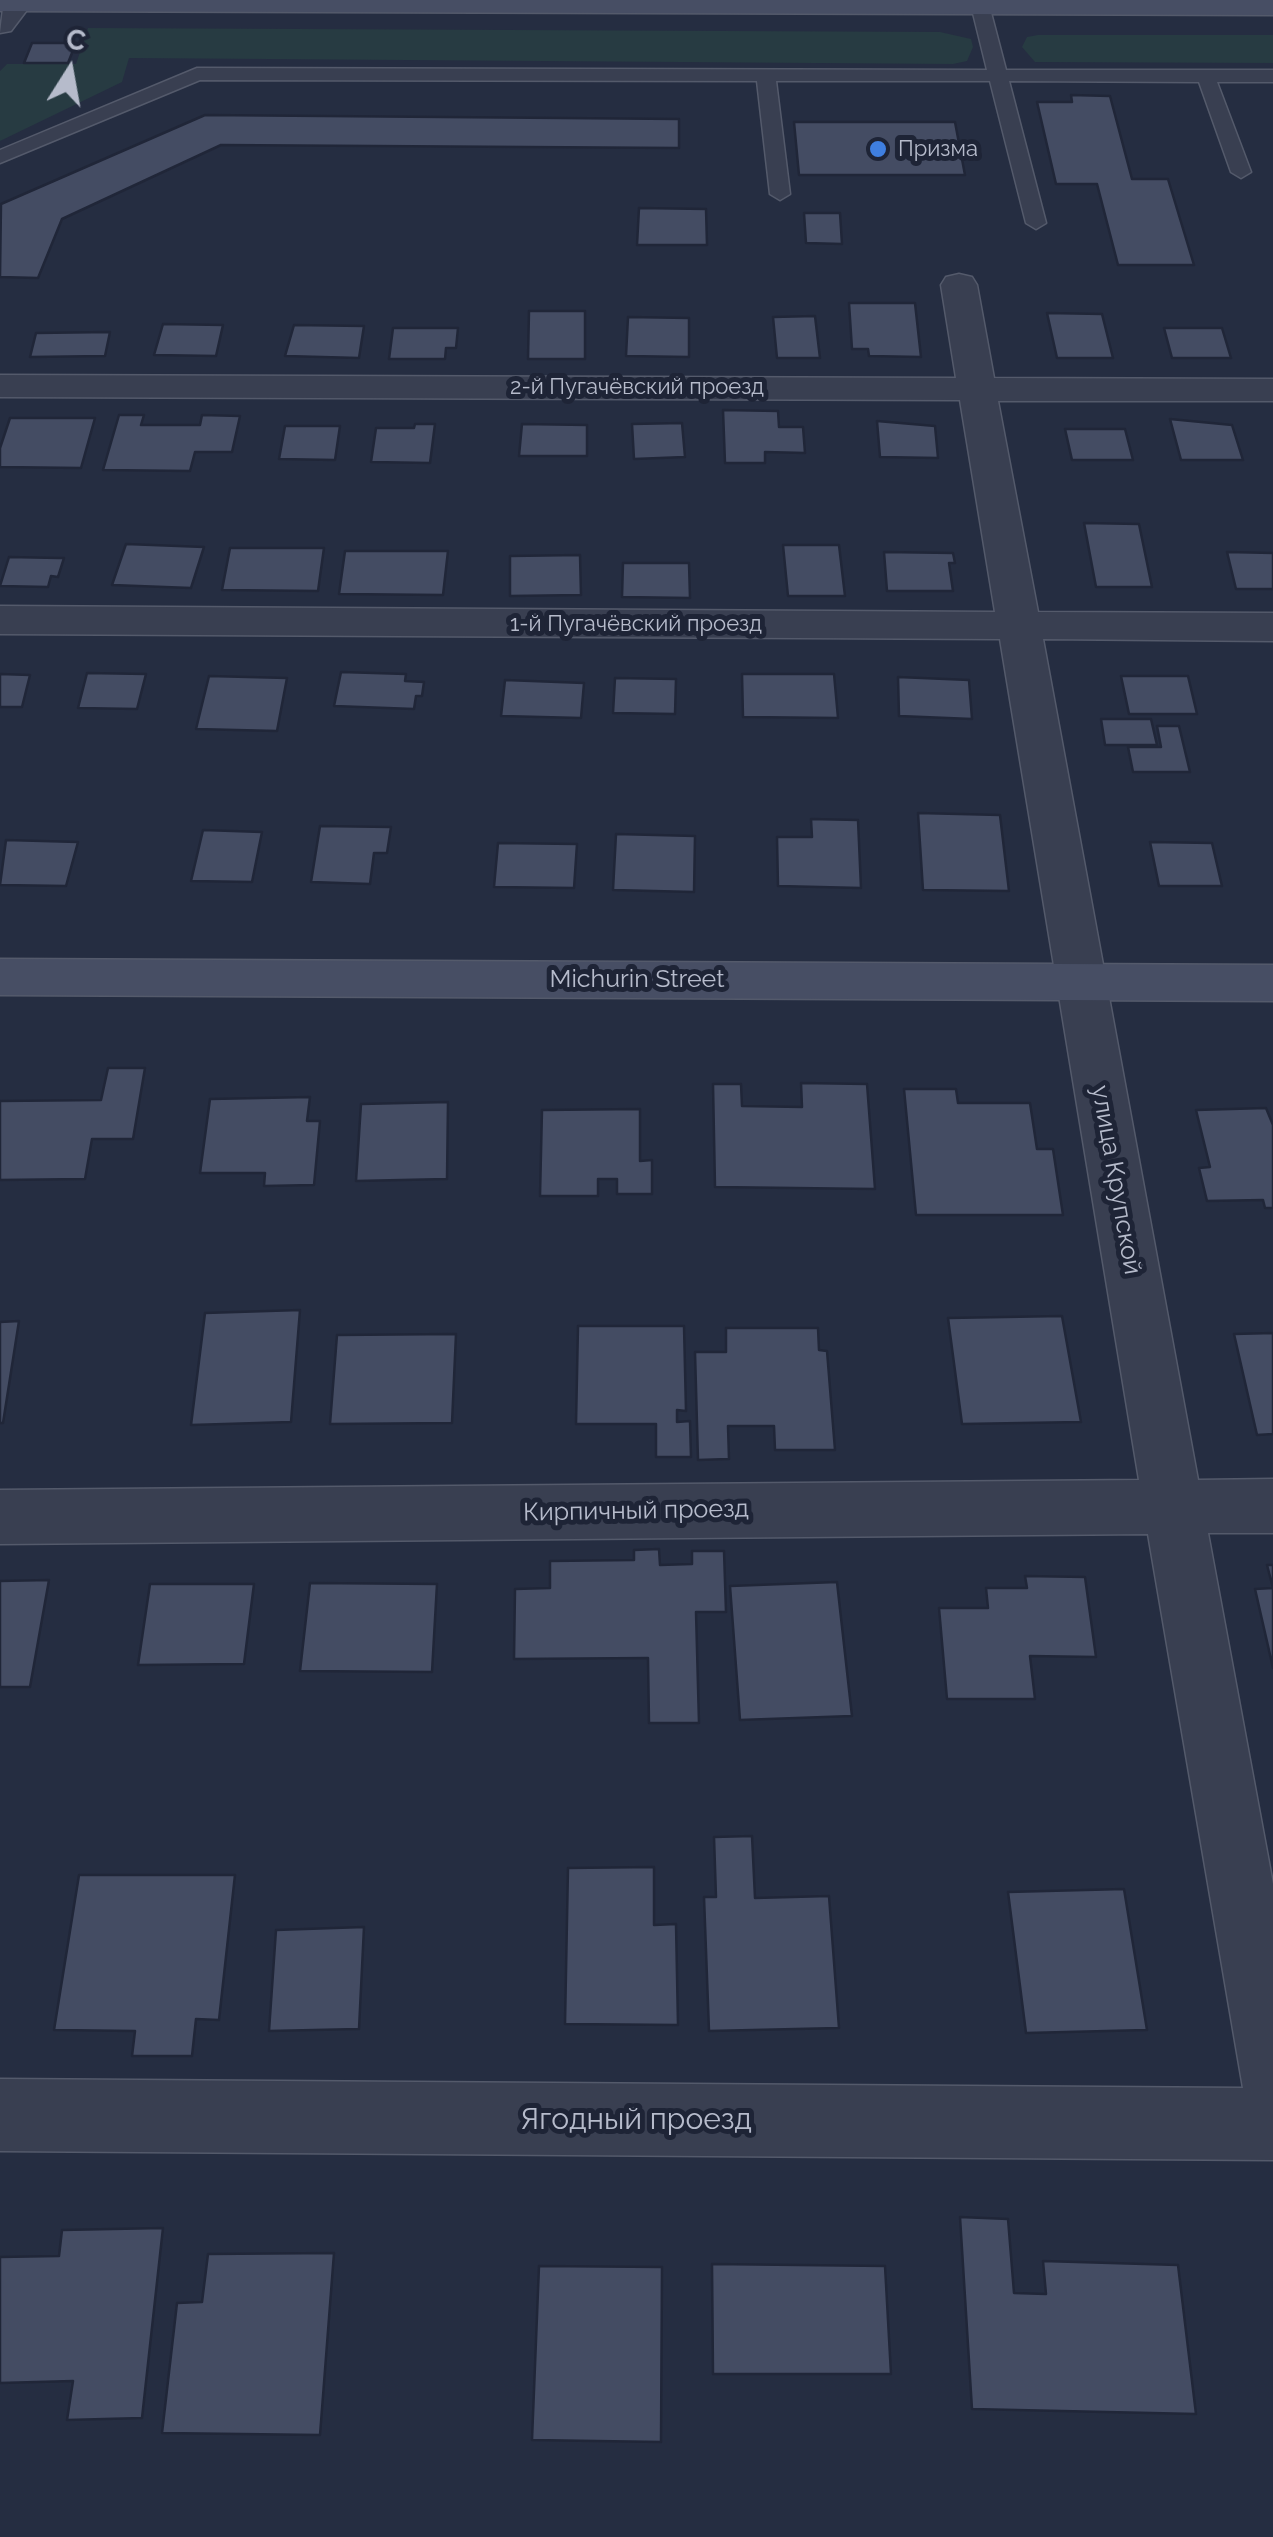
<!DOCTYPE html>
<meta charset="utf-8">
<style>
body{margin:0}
#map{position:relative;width:1273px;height:2537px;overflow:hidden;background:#252d41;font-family:Raleway,sans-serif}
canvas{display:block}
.north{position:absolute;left:20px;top:20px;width:100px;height:100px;-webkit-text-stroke:8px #1e2436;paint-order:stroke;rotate:11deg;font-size:28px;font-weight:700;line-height:40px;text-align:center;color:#b6bbcb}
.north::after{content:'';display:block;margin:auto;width:35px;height:45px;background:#b6bbcb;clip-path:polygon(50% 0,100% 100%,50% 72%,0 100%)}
</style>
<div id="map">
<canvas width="1273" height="2537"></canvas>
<div class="north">С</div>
</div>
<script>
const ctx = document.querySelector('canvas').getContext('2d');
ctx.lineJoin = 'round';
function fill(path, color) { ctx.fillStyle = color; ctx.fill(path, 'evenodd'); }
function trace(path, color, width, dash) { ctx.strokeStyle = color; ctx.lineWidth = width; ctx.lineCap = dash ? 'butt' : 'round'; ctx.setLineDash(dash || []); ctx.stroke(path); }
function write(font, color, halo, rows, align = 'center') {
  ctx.font = font + ' Raleway,sans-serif'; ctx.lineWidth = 10; ctx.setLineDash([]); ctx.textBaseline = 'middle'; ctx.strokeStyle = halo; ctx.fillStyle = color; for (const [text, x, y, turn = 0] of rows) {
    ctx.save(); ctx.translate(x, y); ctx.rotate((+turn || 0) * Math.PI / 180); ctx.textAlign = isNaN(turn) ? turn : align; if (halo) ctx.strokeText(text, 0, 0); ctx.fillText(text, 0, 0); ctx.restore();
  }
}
fill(new Path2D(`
 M88,28L940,32L971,39L973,47L967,61L953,64L129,58L122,82L0,141V71L7,64H76Z
 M1038,35H1273V63L1035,62L1022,47L1027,37Z`), '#273b42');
const building = new Path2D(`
 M32,43H76L68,63H24Z
 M1071,95L1110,96L1132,179H1168L1194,265H1118L1097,184H1056L1037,102H1072Z
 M205,115L679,119V148L221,145L62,219L38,278L0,277L1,204Z
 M794,122H955L965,175H799Z
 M639,208L706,209L707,245H637Z
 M804,213H840L842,244L806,243Z
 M849,303H915L921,357L869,356L868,349H852Z
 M529,311H585V359H528Z
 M1047,313L1102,314L1113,358H1057Z
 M815,316L820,358H777L773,317Z
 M628,317L689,318V357L626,356Z
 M163,324L223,325L216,356L154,355Z
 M294,325L364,326L359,358L285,356Z
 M393,328H458L456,348H446L445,359H389Z
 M1164,328H1222L1231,358H1172Z
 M110,332L105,356L30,357L36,333Z
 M723,410L778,411L779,427H803L805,453L765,452V463H725Z
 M119,415H144L141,425H200L202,415L240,416L232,452H195L190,471L103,470Z
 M10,418H95L81,468L0,467V448Z
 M1170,419L1232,425L1243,460H1181Z
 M877,421L935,426L938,458L880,457Z
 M682,423L685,457L634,459L632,424Z
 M415,424H435L430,463L371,462L376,428H414Z
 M522,424L587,425V456H519Z
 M285,426H340L335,460L279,459Z
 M1065,429H1125L1133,460H1072Z
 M1084,523L1139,524L1152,587H1096Z
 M126,544L204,547L191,588L112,585Z
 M783,545H839L845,596H788Z
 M230,548H324L318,591L222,590Z
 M345,551H448L443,595L339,594Z
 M884,552L953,553L955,563H949L953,591H887Z
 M1227,552L1273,553V589H1236Z
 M580,555L581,595L510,596V556Z
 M9,557L59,558H64L58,577L51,576L48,587L0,586Z
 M623,563H689L690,598L622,597Z
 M341,672L406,674L405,681L424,682L422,696H416L414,709L334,706Z
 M87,673L146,674L137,709L78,708Z
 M0,674L30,675L22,707H0Z
 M742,674H834L838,718L743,717Z
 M209,676L287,678L277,731L196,729Z
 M1121,676H1188L1197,714H1129Z
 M898,677L969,680L972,719L899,716Z
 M615,678L676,679L675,714L613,713Z
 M505,680L584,683L581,718L501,716Z
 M1101,719H1151L1157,745H1105Z
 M1157,726H1179L1190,772H1133L1128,747H1161Z
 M918,813L1000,815L1009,891L923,890Z
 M811,819L858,820L861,888L778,886L777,837H812Z
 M320,826L391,827L387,853H374L370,884L311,882Z
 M203,830L262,832L252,882L191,881Z
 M616,834L695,836L694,892L613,890Z
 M6,840L78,842L66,886L0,885Z
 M1150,842L1212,843L1222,886H1159Z
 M498,843L577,844L574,888L494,887Z
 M108,1068H145L133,1139H92L85,1179L0,1180V1101L101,1100Z
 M801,1083L867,1084L875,1189L715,1187L713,1084H741L742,1106L802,1107Z
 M904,1089H956L958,1103H1030L1037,1149H1053L1063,1215H916Z
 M310,1097L307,1121H320L314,1185L264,1186L265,1173H200L210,1099Z
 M448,1102L447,1179L356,1181L361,1104Z
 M1266,1108L1273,1125V1208H1265L1263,1200L1207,1201L1199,1168L1210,1167L1196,1110Z
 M640,1109V1161L652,1160V1194H617V1179H598V1196H540L542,1110Z
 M300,1310L291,1422L191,1425L205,1313Z
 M1062,1316L1081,1422L962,1424L948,1318Z
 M19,1321L3,1423H0V1322Z
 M578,1326H684L686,1411L677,1410V1422L690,1421L691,1457H656V1424H576Z
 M726,1328H818L819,1350L827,1351L835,1450H775L774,1426H728L729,1459L698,1460L695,1352H726Z
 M1273,1333V1434L1257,1435L1234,1334Z
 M456,1334L452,1423L330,1424L337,1335Z
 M659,1549L660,1565L692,1564V1551H724L726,1612H696L699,1723H649L648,1658L514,1659L515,1589L550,1588V1561L634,1560V1550Z
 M1267,1565H1273V1668L1255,1589L1273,1588Z
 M1025,1576L1085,1577L1096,1657L1030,1656L1035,1699H947L939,1608H988L986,1588H1027Z
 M49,1580L30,1687H0V1581Z
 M837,1582L852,1716L740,1720L730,1586Z
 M310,1583L437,1584L432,1672L300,1671Z
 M150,1584H254L244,1664L138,1665Z
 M752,1836L755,1898L829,1896L839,2028L709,2031L704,1897H716L714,1837Z
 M654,1867V1925L676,1924L678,2025L565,2024L568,1868Z
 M79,1875H235L219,2020L196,2019L192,2056H132L135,2031L54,2030Z
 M1124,1889L1147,2030L1026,2033L1008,1892Z
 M364,1927L359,2029L269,2031L276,1930Z
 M960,2217L1008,2219L1014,2293L1046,2294L1043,2261L1178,2265L1196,2414L972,2409Z
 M163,2228L142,2418L67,2420L73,2381L0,2383V2257L59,2256L62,2230Z
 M334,2253L320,2435L162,2433L177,2303L202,2302L208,2254Z
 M712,2264L885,2266L891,2374H713Z
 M539,2266L662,2267L661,2442L532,2440Z`);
fill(building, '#444c63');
trace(building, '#202638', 2.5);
const service = new Path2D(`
 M978,0L989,5L1006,70H1273V82H1217L1251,172L1241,178L1231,172L1199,82L1009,81L1046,223L1036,229L1026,223L990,81H776L790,194L780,200L770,194L757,81L200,80L0,163V150L197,68L987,70L971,5Z`);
const minor = new Path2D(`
 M4,0L33,2L11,31L0,33Z
 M959,274L972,277L977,285L994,378L1273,379V401H998L1038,612L1273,613V641L1043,639L1198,1480L1273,1479V1533H1208L1273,1884V2160L0,2151V2079L1243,2088L1148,1534L0,1544V1490L1139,1480L1000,639L0,634V606L995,612L960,400L0,397V375L956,378L941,285L946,277Z`);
const secondary = new Path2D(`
 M0,0H1273V15L0,11Z
 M0,959L1273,965V1001L0,995Z`);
trace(service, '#545a6b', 3);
trace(minor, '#545a6b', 3);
trace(secondary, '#545a6b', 3);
fill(service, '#393f51');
fill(minor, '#393f51');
fill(secondary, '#474e64');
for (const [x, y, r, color] of [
 [878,149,10,"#3f7fe0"]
]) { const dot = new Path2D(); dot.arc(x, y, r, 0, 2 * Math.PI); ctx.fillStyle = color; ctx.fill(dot); trace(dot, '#1e2436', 4); }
write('22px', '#b6bbcb', '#1e2436', [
 ["Призма",898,149]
], 'left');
write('22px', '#b6bbcb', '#1e2436', [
 ["2-й Пугачёвский проезд",637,387],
 ["1-й Пугачёвский проезд",636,624]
]);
write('25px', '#b6bbcb', '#1e2436', [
 ["Michurin Street",637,979],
 ["улица Крупской",1116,1180,80],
 ["Кирпичный проезд",636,1511,-1]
]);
write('30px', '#b6bbcb', '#1e2436', [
 ["Ягодный проезд",636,2120]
]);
</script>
